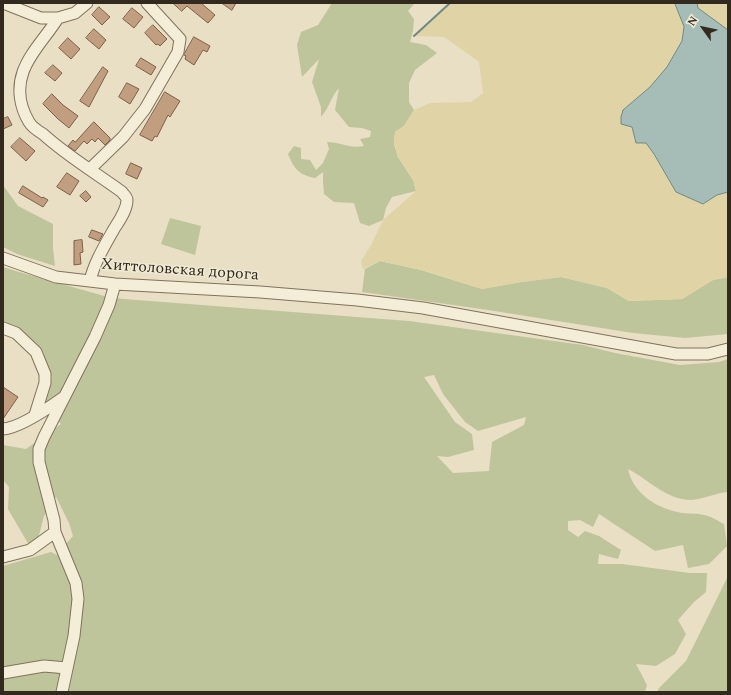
<!DOCTYPE html>
<meta charset="utf-8">
<style>
body{margin:0}
#map{position:relative;width:731px;height:695px;overflow:hidden;background:#e8dfc5;font-family:Spectral,serif}
canvas{display:block}
.frame{position:absolute;inset:0;border:4px solid #332a1f;pointer-events:none}
.north{position:absolute;left:683px;top:8px;width:40px;height:40px;-webkit-text-stroke:3px #f0ead4;paint-order:stroke;rotate:303deg;font-size:11px;font-weight:700;line-height:16px;text-align:center;color:#332a1f}
.north::after{content:'';display:block;margin:auto;width:14px;height:18px;background:#332a1f;clip-path:polygon(50% 0,100% 100%,50% 72%,0 100%)}
</style>
<div id="map">
<canvas width="731" height="695"></canvas>
<div class="frame"></div>
<div class="north">N</div>
</div>
<script>
const ctx = document.querySelector('canvas').getContext('2d');
ctx.lineJoin = 'round';
function fill(path, color) { ctx.fillStyle = color; ctx.fill(path, 'evenodd'); }
function trace(path, color, width, dash) { ctx.strokeStyle = color; ctx.lineWidth = width; ctx.lineCap = dash ? 'butt' : 'round'; ctx.setLineDash(dash || []); ctx.stroke(path); }
function write(font, color, halo, rows, align = 'center') {
  ctx.font = font + ' Spectral,serif'; ctx.lineWidth = 3; ctx.setLineDash([]); ctx.textBaseline = 'middle'; ctx.strokeStyle = halo; ctx.fillStyle = color; for (const [text, x, y, turn = 0] of rows) {
    ctx.save(); ctx.translate(x, y); ctx.rotate((+turn || 0) * Math.PI / 180); ctx.textAlign = isNaN(turn) ? turn : align; if (halo) ctx.strokeText(text, 0, 0); ctx.fillText(text, 0, 0); ctx.restore();
  }
}
fill(new Path2D(`
 M332,3H435L414,4L408,11L414,19L413,31L410,42L426,45L437,53L415,70L409,83V102L414,110L404,126L395,132L394,144L398,157L413,180L416,191L392,197L386,208L383,220L369,226L360,223L354,203L334,202L324,194L323,181V172L315,178C299,175 294,169 288,154L294,146L301,148V159L310,160L316,170L323,163L329,149L327,142C340,142 350,149 364,146L360,139L370,137L371,131L362,128L349,127L335,110L339,88C330,98 330,107 321,117V107L312,82L319,59L302,77L297,45L301,32L318,25Z
 M3,185L18,206L53,224V248L55,266L17,254L3,247Z
 M170,218L201,226L195,255L161,244Z
 M380,261L421,270L482,289L521,282L561,277L607,288L629,301L682,299L713,280L728,277V334L685,338L633,333L488,310L362,292L365,269Z
 M3,267L19,272L108,297L124,299L409,321L583,345L615,353L680,365L719,362L728,359V492C716,493 704,499 691,500C666,500 648,479 628,469C633,494 658,509 682,513C690,514 697,513 704,515C711,516 718,521 724,524L727,546L709,564L688,568L683,545L655,551L599,514L593,527L580,520L568,521V530L578,537L585,531L599,536L621,550L618,559L599,554L598,564H622L690,573H707L706,592L694,602L678,620L686,634L675,654L656,666L636,664L647,685L645,692H3V566L51,552L75,564L62,548L73,536L69,523L56,497L44,516L38,539L29,545L8,509L9,487L3,480V445L26,449L61,424L43,404L52,378L42,349L17,327L3,324ZM434,375L443,394L465,422L478,431L526,417L524,425L492,442L489,471L453,473L437,456L448,457L474,450L472,434L455,422L424,377Z
 M728,576V692H657L659,688L686,661Z`), '#bec59b');
fill(new Path2D(`
 M450,3H675L684,27L682,41L667,67L650,87L623,110L632,127L636,143H646L654,154L676,192L703,204L717,195L728,192V277L713,280L682,299L629,301L607,288L561,277L521,282L482,289L422,270L380,261L363,269L361,261L371,245L383,220L416,191L413,179L398,157L394,144L395,132L404,126L414,110L430,103L471,102L483,93L479,62L444,37L414,36Z
 M697,3H728V30L698,8Z`), '#e0d4a6');
const water = new Path2D(`
 M675,3H697L698,8L728,30V192L717,195L703,204L676,192L654,154L646,143H636L632,127L621,124V117L623,110L650,87L667,67L682,41L684,27Z`);
fill(water, '#a6bcb7');
trace(water, '#6e8984', 1);
trace(new Path2D(`
 M414,36L450,3`), '#6e8984', 2);
const building = new Path2D(`
 M173,3H201L215,15L208,23L187,6L182,11Z
 M222,3H236L232,10Z
 M99,7L110,17L102,25L92,15Z
 M132,8L143,17L134,28L123,19Z
 M153,25L167,39L160,46L158,44L156,45L145,33Z
 M94,29L106,40L99,49L86,38Z
 M194,37L210,46L207,52L203,50L194,65L185,59L186,56L184,55Z
 M68,38L80,49L71,59L59,48Z
 M141,58L156,67L151,75L136,66Z
 M53,65L62,73L55,81L45,73Z
 M103,67L108,71L89,107L80,101Z
 M127,83L139,89L130,104L119,97Z
 M165,92L180,101L170,117L168,115L157,137L155,136L152,141L140,135Z
 M52,94L63,105L78,116L69,128L58,119L43,104Z
 M8,117L12,125L3,129V119Z
 M94,122L110,138V140L105,145L98,138L95,142L92,139L87,144L84,141L75,151L68,146L73,140L75,142Z
 M20,138L35,151L26,161L11,147Z
 M131,163L142,168L137,179L126,174Z
 M67,173L79,181L70,195L57,187Z
 M23,186L42,198L43,197L48,200L43,207L19,193Z
 M86,191L91,197L86,202L80,196Z
 M92,230L103,234L99,241L89,237Z
 M82,240L83,252L80,253L81,264L74,265V241Z
 M3,387L18,397L3,419Z`);
fill(building, '#c19e80');
trace(building, '#7d5f46', 1);
const minor = new Path2D(`
 M3,3L41,18H58L75,13L87,3
 M58,18C47,36 30,52 23,72C17,89 20,107 29,122C32,127 38,131 43,134C67,156 96,173 122,192C124,195 127,197 127,200C127,210 119,221 114,229C105,245 94,263 90,281
 M90,169L123,137L145,109L178,52L180,39L147,3
 M3,258L56,277L115,284L260,292L357,300L423,308L676,354H708L728,349
 M3,328L16,333L36,352L45,374V383L35,415
 M3,429C20,428 50,407 64,397
 M3,557L30,550L55,532
 M3,673L44,666L67,668
 M62,692L74,636L78,599L76,583L55,532L54,520L39,462V449L44,437L95,337L109,305L115,284`);
trace(minor, '#81725d', 13);
trace(minor, '#f4edd7', 11);
write('16px', '#332a1f', '#f0ead4', [
 ["Хиттоловская дорога",180,271,4]
]);
</script>
